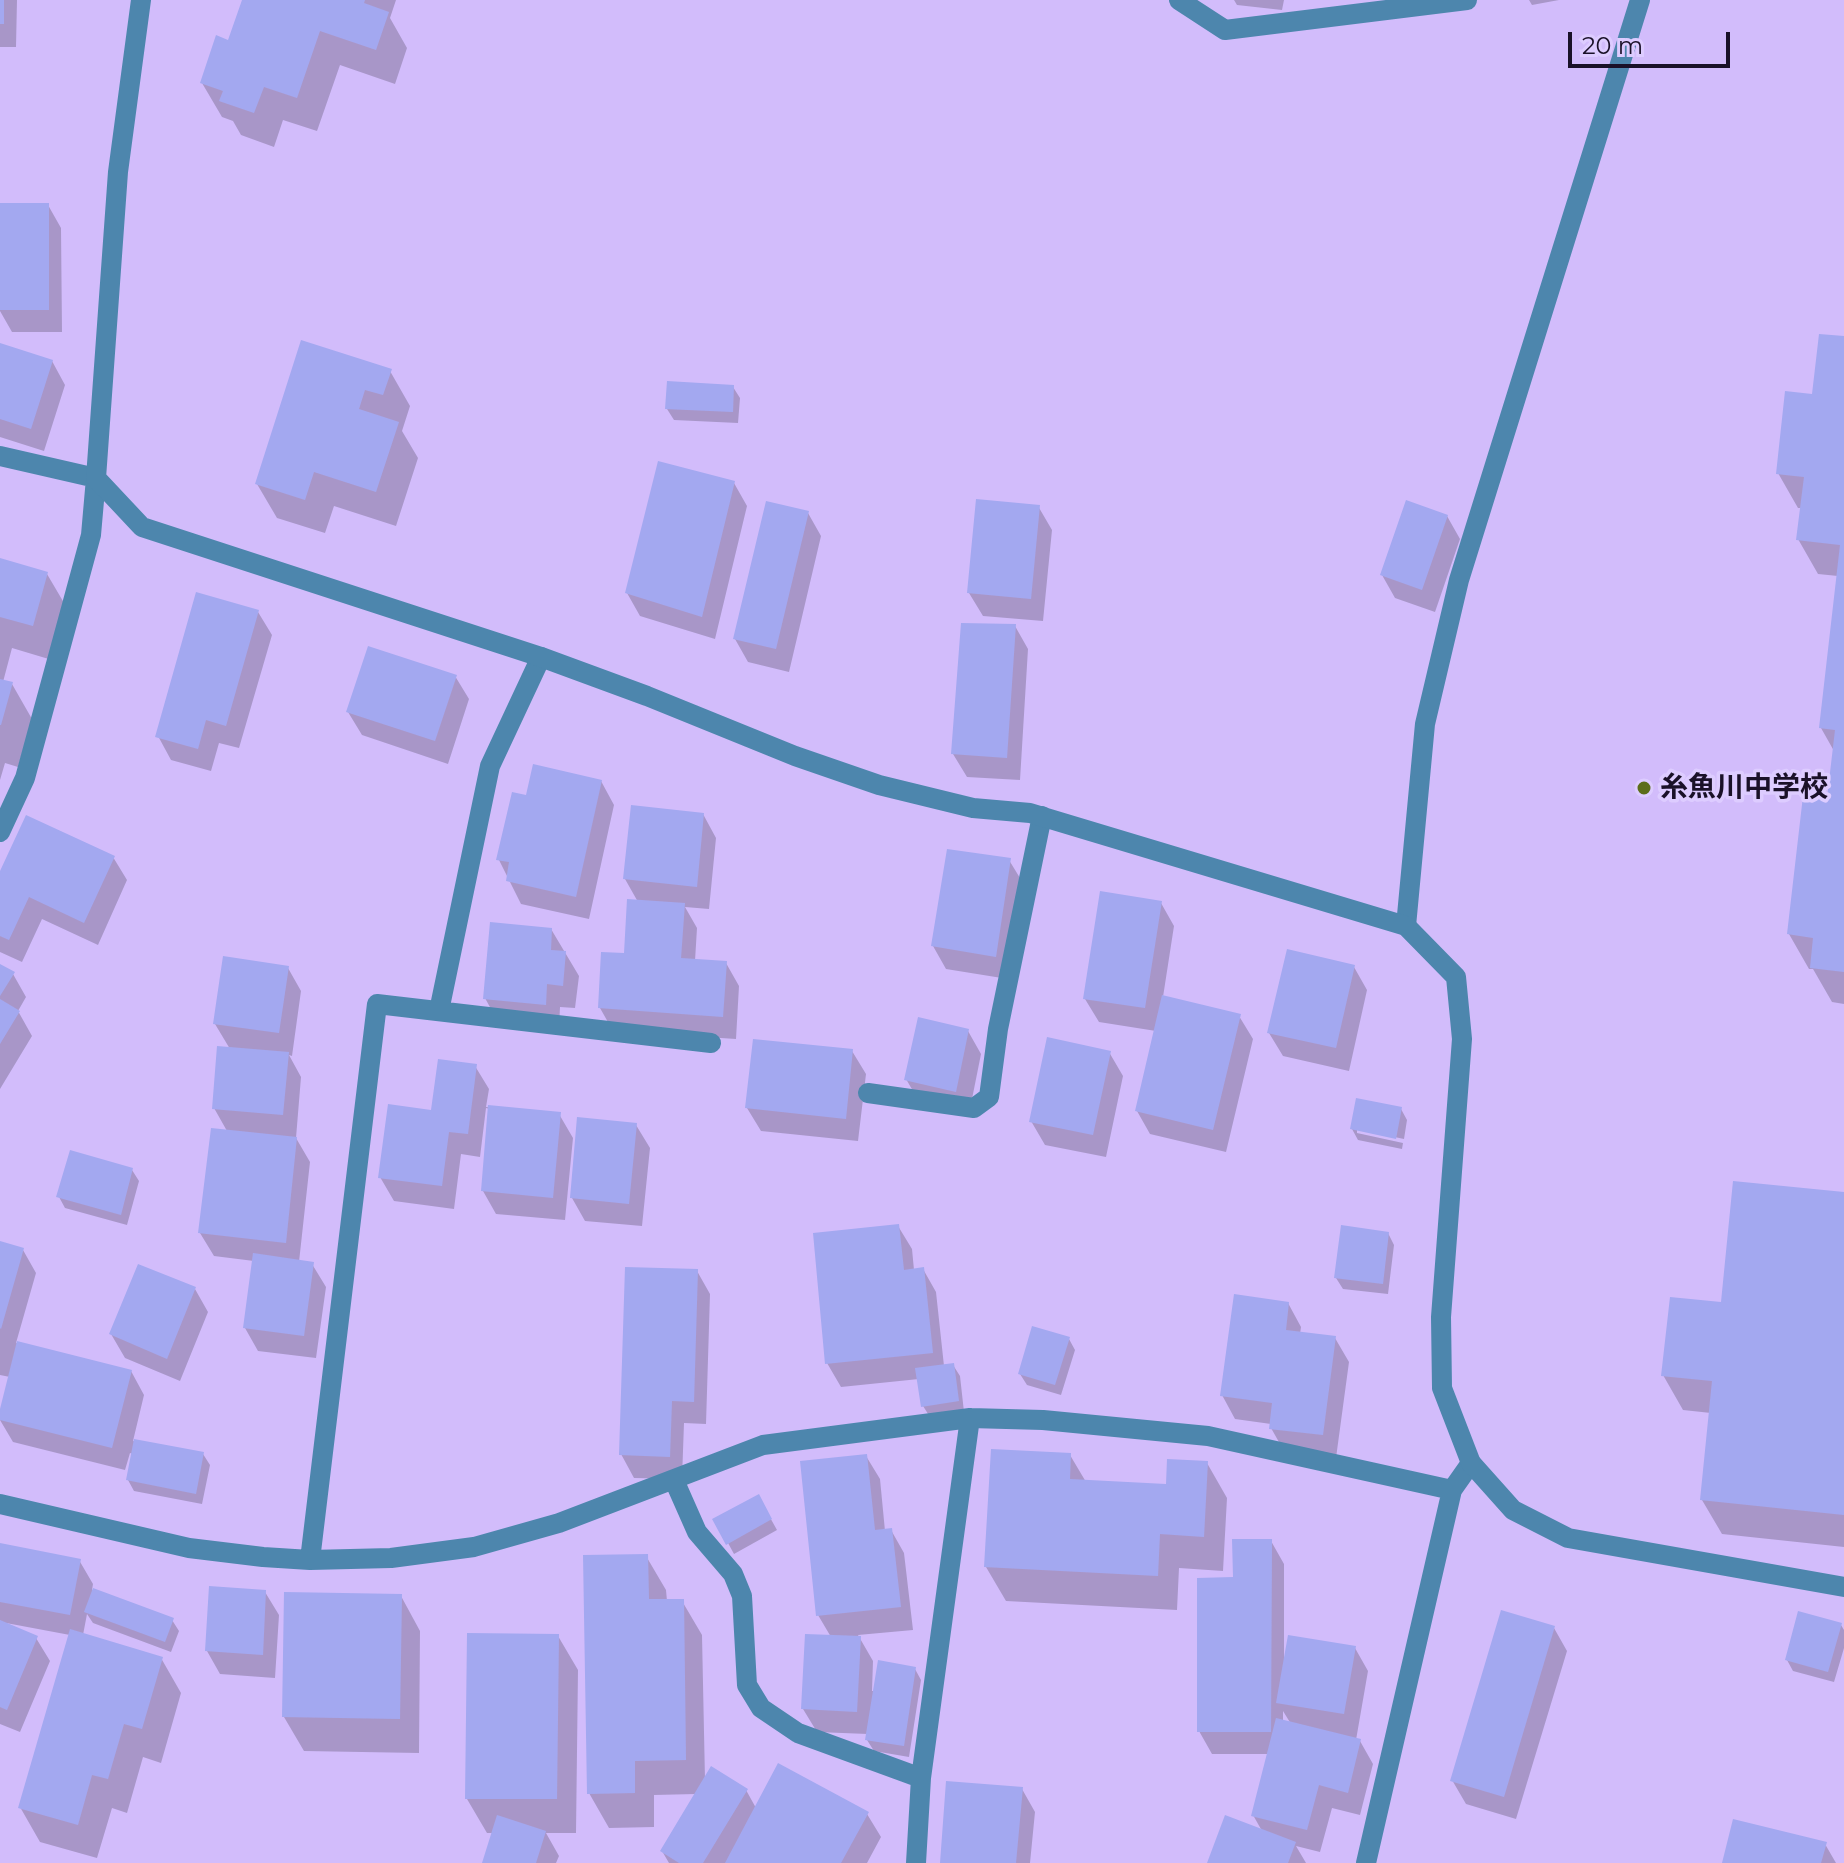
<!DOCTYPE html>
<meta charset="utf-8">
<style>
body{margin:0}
#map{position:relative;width:1844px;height:1863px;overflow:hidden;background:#d2bcfb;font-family:Montserrat,sans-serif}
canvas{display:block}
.scale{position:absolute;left:1568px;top:32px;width:162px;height:36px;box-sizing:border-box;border:4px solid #1a1128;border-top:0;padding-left:10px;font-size:24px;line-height:28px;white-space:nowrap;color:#1a1128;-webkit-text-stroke:6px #dcf;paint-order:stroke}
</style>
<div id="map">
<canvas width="1844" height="1863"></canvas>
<div class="scale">20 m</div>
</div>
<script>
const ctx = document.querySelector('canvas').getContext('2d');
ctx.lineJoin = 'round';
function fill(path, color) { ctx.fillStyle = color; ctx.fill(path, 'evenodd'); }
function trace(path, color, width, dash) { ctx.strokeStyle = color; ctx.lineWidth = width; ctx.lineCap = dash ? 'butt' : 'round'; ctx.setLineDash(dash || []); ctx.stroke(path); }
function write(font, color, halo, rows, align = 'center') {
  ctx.font = font + ' Montserrat,"Noto Sans JP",sans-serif'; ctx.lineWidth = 7; ctx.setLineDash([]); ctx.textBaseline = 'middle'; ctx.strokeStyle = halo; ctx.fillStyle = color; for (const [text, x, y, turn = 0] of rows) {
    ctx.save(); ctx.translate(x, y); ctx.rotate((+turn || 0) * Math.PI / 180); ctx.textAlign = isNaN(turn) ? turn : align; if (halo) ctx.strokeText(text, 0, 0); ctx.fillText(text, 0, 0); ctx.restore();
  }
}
fill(new Path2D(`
 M0,0H17L16,47H0Z
 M244,0H396L390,18L407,48L395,84L340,65L317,131L283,120L274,147L241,135L233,121L222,117L202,83L230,42Z
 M1234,0H1284L1282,10L1237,5Z
 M1529,0H1559L1532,5Z
 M0,205H48L61,228L62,332H12L0,311Z
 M1844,338V1004L1832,1002L1813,969H1809L1789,934L1828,800L1834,751L1821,728L1838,576L1818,574L1798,539L1802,508H1798L1778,473L1813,396Z
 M302,343L390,371L410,406L402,431L418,458L396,526L334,506L325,533L277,518L257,484Z
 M0,345L52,361L65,385L44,451L0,437Z
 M733,387L740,398L738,423L674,420L667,409Z
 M734,483L747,506L715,639L640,616L627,593Z
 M1038,506L1052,530L1043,621L983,616L969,593Z
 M808,513L821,536L789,672L748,662L735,639Z
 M1447,516L1460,539L1435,612L1395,598L1382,575Z
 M0,560L47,574L67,608L52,660L12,648L3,682L12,684L32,719L18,767L5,763L0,780Z
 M258,612L272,635L239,748L219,743L211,771L171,760L158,736Z
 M1015,626L1028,649L1020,780L967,777L953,754Z
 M455,676L469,699L448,764L362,735L348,712Z
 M601,781L614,805L589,919L521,904L499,860L528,797Z
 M703,814L716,838L709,909L685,907L697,928L695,961L726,963L739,986L736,1039L613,1031L600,1008L626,955L638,902L625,879Z
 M113,857L127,880L98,945L42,919L22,962L0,952V876Z
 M1009,860L1023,883L1008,979L946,969L933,946Z
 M1161,903L1174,926L1163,997L1239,1016L1253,1039L1226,1152L1150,1134L1137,1111L1156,1031L1099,1022L1085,999Z
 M551,929L579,976L575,1008L560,1007L559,1027L498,1022L485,998Z
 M0,966L13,974L26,997L18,1011L32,1036L0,1089Z
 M1354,967L1367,990L1349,1071L1283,1056L1269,1033Z
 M288,968L301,991L292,1056L289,1055L301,1077L296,1138L310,1162L299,1262L312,1264L326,1287L316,1358L258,1351L245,1328L254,1261L214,1256L200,1233L227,1131L214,1108L230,1049L215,1024Z
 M968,1031L981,1054L969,1114L920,1103L906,1079Z
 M852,1051L866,1074L858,1141L761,1131L747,1108Z
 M1109,1052L1123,1076L1106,1157L1045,1145L1031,1121Z
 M475,1066L489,1089L486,1107L559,1114L573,1138L565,1220L496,1214L483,1191L490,1109L486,1108L480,1157L461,1154L454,1209L394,1201L380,1177L433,1112Z
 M1401,1109L1407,1120L1404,1139L1357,1129V1133L1403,1143L1402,1149L1358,1140L1352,1129Z
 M636,1125L650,1148L642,1226L585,1221L572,1198Z
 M132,1170L139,1181L127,1225L65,1208L59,1197Z
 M1844,1194V1547L1722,1534L1702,1500L1711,1413L1683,1410L1663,1375L1722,1305Z
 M898,1226L912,1249L914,1270L923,1269L936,1292L944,1366L953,1365L960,1376L964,1412L930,1417L923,1406L919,1379L841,1387L827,1363Z
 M1388,1233L1394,1245L1388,1294L1343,1289L1336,1278Z
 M0,1243L23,1250L36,1273L16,1343L131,1371L144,1395L133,1441L203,1454L210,1465L202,1504L134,1491L128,1480L133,1454L130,1453L125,1470L13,1442L0,1420L10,1377L0,1375Z
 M697,1271L710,1294L706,1424L684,1423L682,1479L634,1478L621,1454Z
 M195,1289L208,1312L180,1381L125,1358L111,1334Z
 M1288,1303L1301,1327L1300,1334L1335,1338L1349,1362L1336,1458L1284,1451L1271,1428V1424L1235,1419L1222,1395Z
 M1069,1339L1075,1350L1061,1395L1027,1385L1020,1374Z
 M1070,1455L1086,1482L1168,1486L1207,1463L1227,1498L1223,1571L1179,1568L1177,1610L1006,1601L986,1567Z
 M866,1456L880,1479L885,1531L891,1530L904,1553L913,1630L858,1635L873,1661L872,1691H875L915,1669L921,1680L909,1757L874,1751L867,1740L868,1734L817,1732L803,1709L831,1637L818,1615Z
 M758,1496L777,1530L734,1554L715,1519Z
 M1271,1541L1284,1564V1660L1355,1648L1368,1671L1356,1740L1360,1741L1373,1764L1360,1815L1332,1808L1320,1852L1296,1846L1306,1863H1209L1262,1831L1253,1815L1269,1754H1212L1199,1731L1235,1579ZM1283,1711L1291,1724L1283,1722Z
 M0,1545L79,1560L93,1584L92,1590L172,1620L179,1631L171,1652L93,1623L87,1614L83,1635L161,1658L181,1693L161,1763L143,1757L127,1813L112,1808L97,1858L40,1842L20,1807L70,1635L6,1623L36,1638L50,1661L20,1732L0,1724Z
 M646,1556L666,1590L667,1601H682L702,1635L705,1780L746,1790L756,1808L867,1814L881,1837L867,1863H669L662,1851L696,1794L654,1795V1827L609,1828L589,1793Z
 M265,1592L279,1615L275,1678L220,1674L207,1651Z
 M401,1596L420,1631L419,1753L304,1751L284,1717Z
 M1841,1625L1844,1630V1648L1834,1682L1793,1671L1787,1660Z
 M1554,1628L1567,1651L1516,1819L1466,1804L1452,1780Z
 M558,1636L578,1670L576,1833H546L559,1856L556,1863H484L493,1833H487L467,1799Z
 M1022,1789L1035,1812L1030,1863H942Z
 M1825,1844L1836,1863H1724Z`), '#0003');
fill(new Path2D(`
 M0,0H4V24H0Z
 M242,0H365L364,3L389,12L376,50L320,31L297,98L264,87L254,113L219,101L223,91L200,83L216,35L228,40Z
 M0,203H49V310H0Z
 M1819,334L1844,336V972L1810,968L1813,938L1787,934L1803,796L1827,798L1835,730L1819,728L1840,545L1796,540L1804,477L1776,474L1785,391L1812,394Z
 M301,340L392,369L383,395L365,390L359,409L399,422L376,492L314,472L305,500L255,484Z
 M0,343L53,360L31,429L0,419Z
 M667,381L734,385L733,412L665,409Z
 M658,461L735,481L702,617L625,593Z
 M976,499L1040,505L1031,599L967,593Z
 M1406,500L1448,515L1422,590L1380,575Z
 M766,501L809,511L776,649L733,639Z
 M0,558L48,572L33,626L0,617Z
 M196,592L259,610L226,726L206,720L198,749L155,737Z
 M961,623L1016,624L1007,758L951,754Z
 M368,646L457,675L435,741L346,712Z
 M0,679L13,682L1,725H0Z
 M533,764L602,780L576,897L506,881L509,862L496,860L512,792L526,795Z
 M631,805L704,813L697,887L623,879Z
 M26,815L115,856L84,923L29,897L9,940L0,936V871Z
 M947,849L1011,858L996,957L931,946Z
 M1100,891L1162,901L1145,1008L1083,999Z
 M627,899L685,903L681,958L727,961L723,1017L598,1008L601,952L624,953Z
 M490,922L552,928L551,950L566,951L563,986L547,984L546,1005L483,999Z
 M1287,949L1355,965L1336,1048L1267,1033Z
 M223,956L289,966L279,1033L213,1024Z
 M0,964L15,972L0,996Z
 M1162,995L1241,1014L1213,1130L1135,1111Z
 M0,999L20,1011L0,1044Z
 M918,1017L969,1029L956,1092L904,1080Z
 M1047,1037L1111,1051L1093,1135L1029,1122Z
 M753,1039L853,1049L846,1119L745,1108Z
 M217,1046L289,1052L283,1115L212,1109Z
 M438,1059L477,1064L468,1134L449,1132L442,1186L378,1178L388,1104L431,1110Z
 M1356,1098L1402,1107L1396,1139L1350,1129Z
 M488,1105L561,1112L553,1198L481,1191Z
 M577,1117L637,1123L629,1204L570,1198Z
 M211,1128L297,1137L286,1243L198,1233Z
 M70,1150L133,1168L121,1215L56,1197Z
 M1733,1181L1844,1192V1515L1700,1500L1712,1381L1661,1376L1670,1297L1721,1302Z
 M899,1224L904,1270L924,1267L933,1353L825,1364L813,1233Z
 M1341,1225L1389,1232L1383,1284L1334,1278Z
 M0,1241L24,1248L1,1329L0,1328Z
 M253,1253L314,1262L304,1336L243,1328Z
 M138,1264L196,1287L167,1359L109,1334Z
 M625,1267L698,1269L694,1402L672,1401L670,1457L619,1455Z
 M1234,1294L1289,1302L1286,1330L1336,1336L1323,1435L1269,1429L1272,1403L1220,1396Z
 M1032,1326L1070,1337L1055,1385L1018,1374Z
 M17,1341L132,1370L112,1448L0,1420V1409Z
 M954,1363L959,1401L921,1407L915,1368Z
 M134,1439L204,1452L196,1494L126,1480Z
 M991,1449L1071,1453L1070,1479L1166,1484L1167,1459L1208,1461L1204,1537L1160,1534L1158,1576L984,1567Z
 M867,1454L875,1530L892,1528L901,1607L816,1616L800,1461Z
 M759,1494L772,1519L726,1545L712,1519Z
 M1232,1539H1272L1271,1732H1197V1578L1233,1577Z
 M0,1543L81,1559L70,1615L0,1602Z
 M648,1554L649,1599H684L686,1760L635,1761V1793L587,1794L583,1555Z
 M209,1586L266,1590L263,1655L205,1651Z
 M93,1588L174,1618L165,1642L84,1612Z
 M284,1592L402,1594L400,1719L282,1717Z
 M1501,1610L1555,1626L1504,1797L1450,1781Z
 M1798,1611L1842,1623L1828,1672L1785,1660Z
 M0,1620L38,1636L7,1710L0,1707Z
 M70,1629L163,1657L142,1729L124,1724L108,1779L92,1775L78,1825L18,1808Z
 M467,1633L559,1634L557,1799H465Z
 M805,1634L861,1636L857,1712L801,1709Z
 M1288,1635L1356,1646L1344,1714L1276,1703Z
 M878,1660L916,1667L904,1746L865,1740Z
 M1276,1718L1361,1739L1348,1793L1319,1785L1307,1830L1251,1816Z
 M778,1763L869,1812L841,1863H725Z
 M711,1766L748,1789L703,1863H679L660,1851Z
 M946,1781L1023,1787L1016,1863H940Z
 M497,1815L546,1831L536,1863H482Z
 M1225,1815L1296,1842L1288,1863H1207Z
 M1733,1819L1827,1842L1821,1863H1722Z`), '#a3a8f0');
trace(new Path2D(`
 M1179,0L1225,30L1467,0
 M0,456L96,478L91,535L25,778L0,832
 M1406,926L1425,724L1459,580L1640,0
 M439,1011L490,766L541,657
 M868,1093L974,1108L989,1097L998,1029L1042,816
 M674,1480L697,1532L733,1574L742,1596L747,1685L761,1708L798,1733L921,1778
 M0,1504L189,1548L263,1557L310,1560L391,1558L474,1547L559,1523L763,1445L970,1418L1043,1420L1208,1436L1452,1490
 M310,1560L377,1004L711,1043
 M916,1863L921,1778L970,1418
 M1366,1863L1452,1490L1471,1463`), '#4d86ad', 20);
trace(new Path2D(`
 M141,0L118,172L96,478L142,527L541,657L647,696L795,756L879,785L973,808L1030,813L1406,926L1456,977L1462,1039L1441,1317L1442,1388L1471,1463L1513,1510L1568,1538L1844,1587`), '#4d86ad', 20);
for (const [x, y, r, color] of [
 [1644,788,8,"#5c6d19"]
]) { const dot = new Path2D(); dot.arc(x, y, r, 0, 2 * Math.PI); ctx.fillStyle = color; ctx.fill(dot); trace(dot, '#dcf', 3); }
write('bold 28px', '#1a1128', '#dcf', [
 ["糸魚川中学校",1660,788]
], 'left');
</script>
